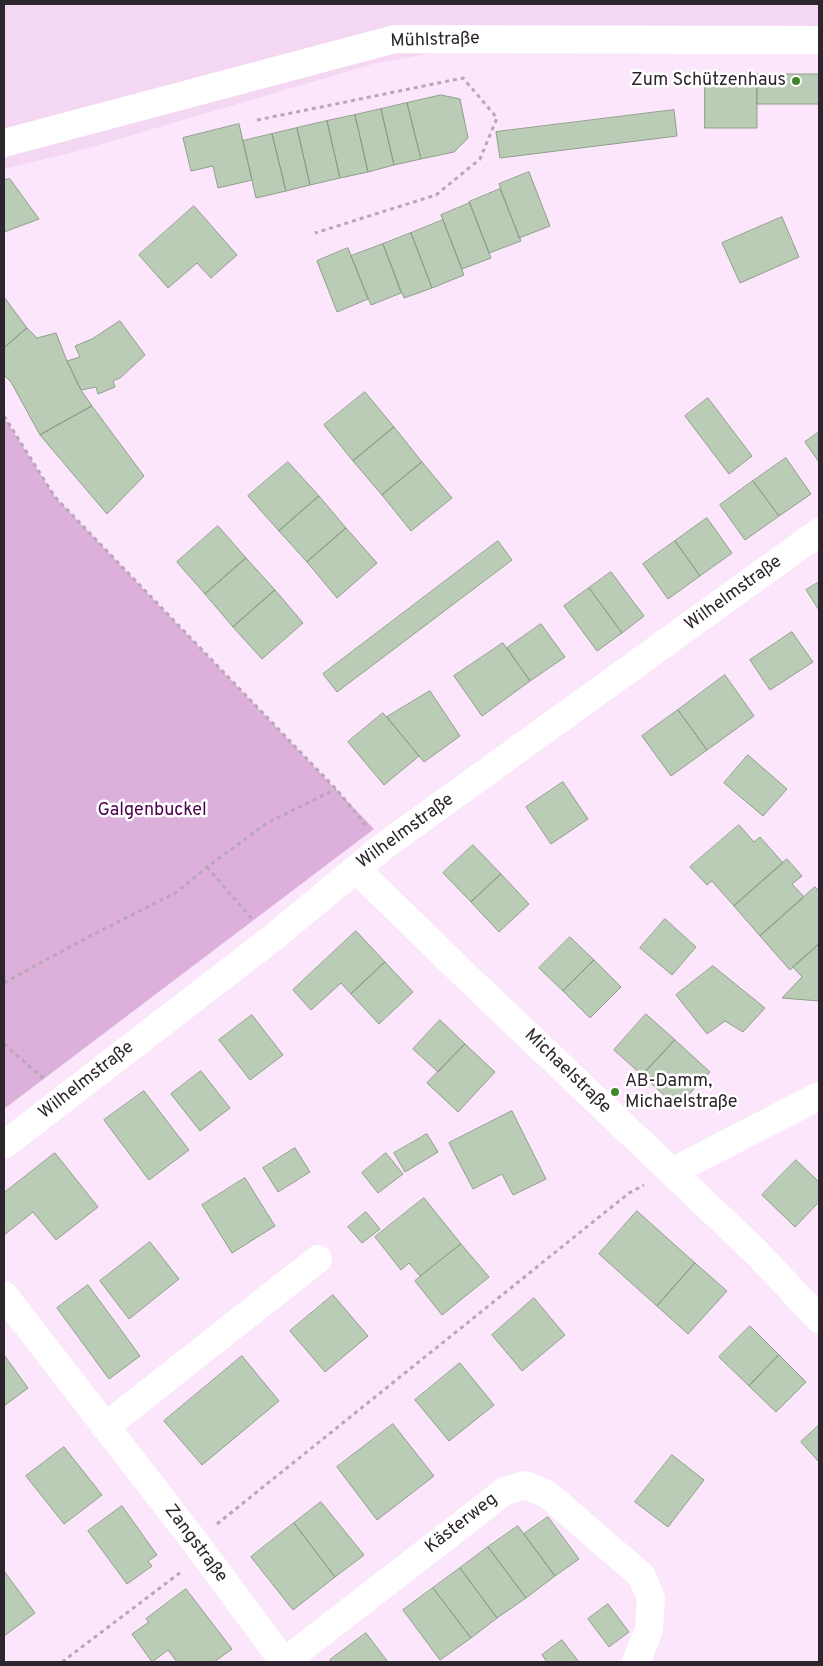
<!DOCTYPE html>
<meta charset="utf-8">
<style>
body{margin:0}
#map{position:relative;width:823px;height:1666px;overflow:hidden;background:#fce6fb;font-family:Overpass,sans-serif}
canvas{display:block}
.frame{position:absolute;inset:0;border:5px solid #2d252d;pointer-events:none}
</style>
<div id="map">
<canvas width="823" height="1666"></canvas>
<div class="frame"></div>
</div>
<script>
const ctx = document.querySelector('canvas').getContext('2d');
ctx.lineJoin = 'round';
function fill(path, color) { ctx.fillStyle = color; ctx.fill(path, 'evenodd'); }
function trace(path, color, width, dash) { ctx.strokeStyle = color; ctx.lineWidth = width; ctx.lineCap = dash ? 'butt' : 'round'; ctx.setLineDash(dash || []); ctx.stroke(path); }
function write(font, color, halo, rows, align = 'center') {
  ctx.font = font + ' Overpass,sans-serif'; ctx.lineWidth = 5; ctx.setLineDash([]); ctx.textBaseline = 'middle'; ctx.strokeStyle = halo; ctx.fillStyle = color; for (const [text, x, y, turn = 0] of rows) {
    ctx.save(); ctx.translate(x, y); ctx.rotate((+turn || 0) * Math.PI / 180); ctx.textAlign = isNaN(turn) ? turn : align; if (halo) ctx.strokeText(text, 0, 0); ctx.fillText(text, 0, 0); ctx.restore();
  }
}
fill(new Path2D(`
 M4,4H819V46L432,53L373,64L78,151L4,169Z`), '#f4d8f3');
fill(new Path2D(`
 M4,417L55,497L374,829L4,1109Z`), '#dcb0da');
const building = new Path2D(`
 M705,74H757V128H705Z
 M757,74H819V104H757Z
 M441,95L460,99L468,138L454,152L421,159L407,103Z
 M407,103L421,159L394,165L381,109Z
 M381,109L394,165L368,172L355,115Z
 M674,110L677,136L500,158L496,132Z
 M355,115L368,172L340,178L327,121Z
 M327,121L340,178L310,185L297,128Z
 M239,124L252,180L218,188L213,166L191,171L183,138Z
 M297,128L310,185L286,191L272,134Z
 M272,134L286,191L256,198L243,141Z
 M529,172L550,226L519,238L499,184Z
 M10,179L39,219L4,232V180Z
 M500,189L521,241L489,253L469,202Z
 M470,203L491,258L462,269L441,215Z
 M194,206L237,255L211,278L197,263L168,288L139,255Z
 M782,217L799,257L740,283L722,243Z
 M443,220L464,275L432,288L411,233Z
 M411,233L432,288L404,298L383,244Z
 M383,244L401,293L371,305L351,256Z
 M348,248L368,299L337,312L317,261Z
 M4,297L27,328L4,348Z
 M120,321L145,355L120,378L113,381L115,387L98,394L96,387L81,390L67,361L80,357L75,346L92,339Z
 M27,328L37,338L56,333L67,361L81,390L92,406L40,435L11,382L4,375V348Z
 M365,392L394,427L353,461L324,425Z
 M708,398L752,456L729,474L685,416Z
 M92,406L144,476L107,514L40,435Z
 M394,427L422,462L382,495L353,461Z
 M819,432V462L805,442Z
 M786,458L811,494L779,516L753,481Z
 M288,462L319,496L279,531L248,496Z
 M422,462L452,498L411,531L382,495Z
 M753,481L779,516L745,540L720,505Z
 M319,496L346,528L307,562L279,531Z
 M707,518L732,553L700,576L675,541Z
 M218,526L246,558L205,594L177,562Z
 M346,528L377,563L337,598L307,562Z
 M498,541L512,560L337,692L323,674Z
 M675,541L700,576L668,599L643,564Z
 M246,558L275,590L233,627L205,594Z
 M611,572L644,616L622,633L589,588Z
 M819,582V610L806,590Z
 M589,588L622,633L597,651L564,606Z
 M275,590L303,623L262,659L233,627Z
 M541,624L565,657L530,681L507,648Z
 M792,632L813,662L770,690L750,660Z
 M503,643L530,681L482,716L454,676Z
 M725,675L754,716L707,750L678,710Z
 M430,691L460,736L424,762L387,717Z
 M678,710L707,750L671,776L642,736Z
 M383,713L419,756L384,785L348,742Z
 M748,755L787,789L763,816L724,783Z
 M563,782L588,819L551,844L526,807Z
 M739,825L754,842L760,837L783,863L734,906L712,881L707,885L690,867Z
 M473,845L501,874L471,902L443,873Z
 M787,859L802,876L792,884L804,897L760,936L734,906Z
 M501,874L529,904L499,932L471,902Z
 M815,887L819,891V911L818,912L819,914V944L790,970L760,936Z
 M665,919L696,947L672,975L640,948Z
 M356,931L385,962L351,994L341,983L311,1010L293,990Z
 M570,937L594,960L563,991L539,968Z
 M819,944V1001L782,998L802,977L793,967Z
 M594,960L621,987L590,1018L563,991Z
 M385,962L413,992L379,1024L351,994Z
 M713,966L765,1008L743,1032L725,1021L707,1034L676,995Z
 M646,1014L675,1040L642,1075L614,1050Z
 M252,1015L283,1055L250,1080L219,1040Z
 M440,1020L465,1044L438,1072L413,1049Z
 M675,1040L710,1072L677,1107L642,1075Z
 M465,1044L495,1072L458,1112L427,1083Z
 M201,1071L230,1108L200,1131L171,1094Z
 M144,1091L189,1150L149,1180L104,1120Z
 M512,1111L546,1179L513,1195L502,1174L473,1189L449,1143Z
 M427,1134L438,1152L405,1172L394,1153Z
 M295,1148L310,1172L278,1192L263,1168Z
 M55,1153L98,1207L56,1240L33,1212L4,1235V1193Z
 M386,1153L403,1174L378,1193L362,1173Z
 M796,1160L819,1182V1202L795,1227L762,1195Z
 M245,1178L275,1226L232,1253L202,1205Z
 M424,1198L461,1244L420,1276L409,1263L401,1270L375,1237Z
 M637,1211L695,1263L657,1306L599,1254Z
 M366,1212L380,1229L362,1243L348,1227Z
 M150,1242L179,1279L129,1319L100,1281Z
 M461,1244L489,1277L442,1315L415,1281Z
 M695,1263L727,1291L688,1334L657,1306Z
 M88,1285L140,1356L109,1379L57,1308Z
 M333,1295L368,1336L325,1372L290,1331Z
 M534,1298L565,1335L522,1371L492,1335Z
 M750,1326L779,1355L749,1386L719,1357Z
 M4,1355L28,1388L4,1406Z
 M779,1355L806,1382L776,1412L749,1386Z
 M242,1356L279,1401L202,1465L164,1421Z
 M460,1363L494,1405L449,1441L415,1400Z
 M393,1424L434,1476L377,1520L337,1467Z
 M819,1425V1462L801,1442Z
 M64,1447L102,1495L64,1524L26,1476Z
 M672,1455L704,1480L668,1527L635,1502Z
 M321,1502L364,1555L335,1577L294,1523Z
 M122,1506L157,1555L148,1561L152,1566L127,1584L88,1531Z
 M548,1517L579,1559L555,1576L524,1534Z
 M294,1523L335,1577L293,1610L251,1557Z
 M518,1526L555,1576L526,1598L488,1547Z
 M488,1547L526,1598L497,1618L460,1568Z
 M460,1568L497,1618L471,1638L433,1588Z
 M4,1571L35,1613L4,1636Z
 M433,1588L471,1638L440,1660L403,1610Z
 M186,1589L232,1649L214,1662H177L168,1650L152,1662L132,1634L149,1622L146,1619Z
 M608,1604L629,1632L609,1647L588,1619Z
 M366,1633L388,1662H332L330,1660Z
 M562,1640L579,1662H547L542,1655Z`);
fill(building, '#baccb5');
trace(building, '#8e9f89', 1);
trace(new Path2D(`
 M257,120L463,78L497,118L480,159L436,195L315,233
 M4,416L55,497L336,789L366,825
 M207,867L252,919
 M4,983L86,938L177,892L207,867L267,823L336,789
 M4,1044L44,1079
 M217,1524L629,1193L644,1185
 M62,1662L181,1572`), '#b9a7b8', 3, [4, 4]);
trace(new Path2D(`
 M4,143L395,39L819,40
 M356,869L470,980L757,1253L819,1319
 M4,1145L270,940L384,846L819,532
 M672,1172L819,1096
 M4,1295L195,1542L284,1662
 M105,1427L318,1259
 M284,1662L505,1491L526,1485L547,1494L641,1575L651,1598L649,1630L636,1662`), '#fff', 28);
for (const [x, y, r, color] of [
 [796,81,5,"#438629"],
 [615,1092,5,"#438629"]
]) { const dot = new Path2D(); dot.arc(x, y, r, 0, 2 * Math.PI); ctx.fillStyle = color; ctx.fill(dot); trace(dot, '#fff', 2); }
write('18px', '#2d252d', '#fff', [
 ["Mühlstraße",435,41,-2],
 ["Wilhelmstraße",734,594,-36],
 ["Wilhelmstraße",406,832,-36],
 ["Michaelstraße",567,1072,44],
 ["Wilhelmstraße",87,1081,-38],
 ["Kästerweg",462,1524,-38],
 ["Zangstraße",195,1544,53]
]);
write('18px', '#2d252d', '#fff', [
 ["Zum Schützenhaus",786,81],
 ["AB-Damm,",625,1082,"left"],
 ["Michaelstraße",625,1103,"left"]
], 'right');
write('18px', '#4c004e', '#fff', [
 ["Galgenbuckel",152,811]
]);
</script>
